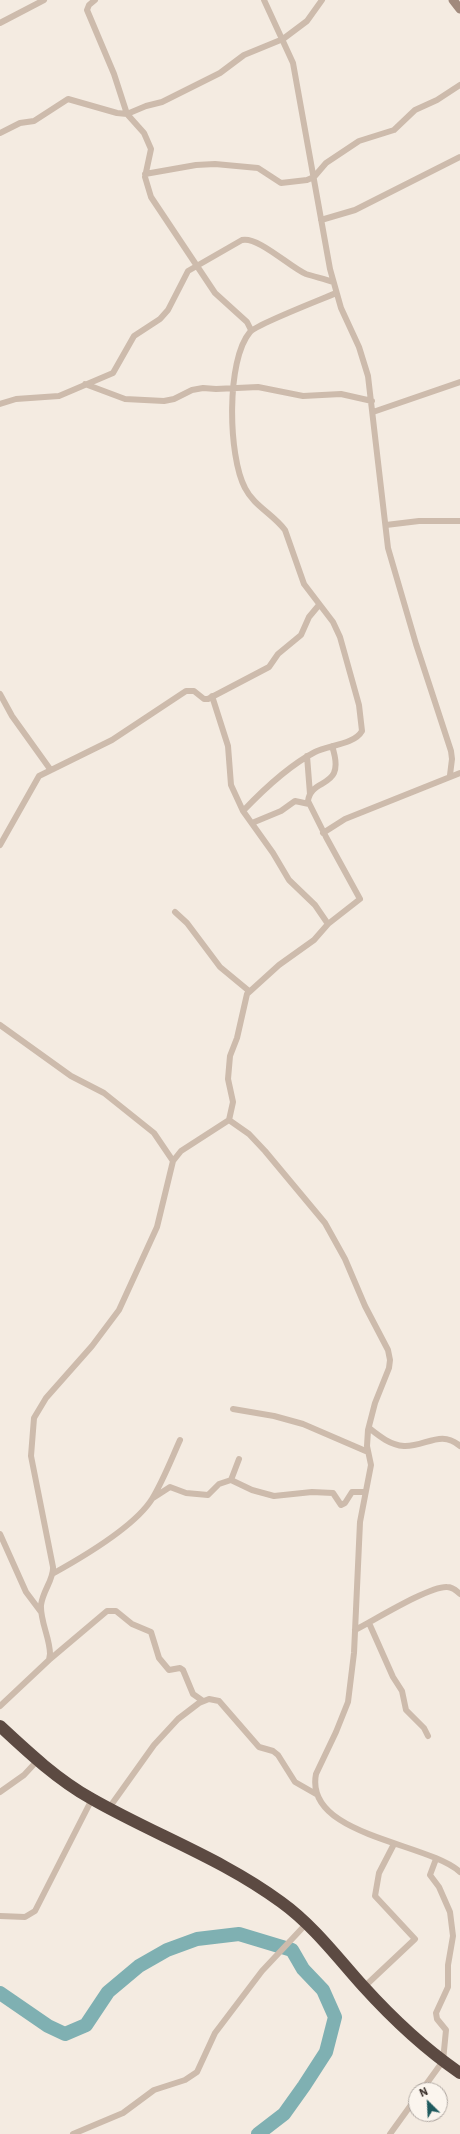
<!DOCTYPE html>
<style>
body{margin:0}
#map{position:relative;width:460px;height:2134px;overflow:hidden;background:#f4ebe1;font-family:"IBM Plex Sans",sans-serif}
canvas{display:block}
.north{position:absolute;left:408px;top:2082px;width:40px;height:40px;box-sizing:border-box;background:#fbf5ee;border:1px solid #aea6a0;border-radius:50%;rotate:336deg;font-size:11px;font-weight:700;line-height:16px;text-align:center;color:#3b302b}
.north::after{content:'';display:block;margin:auto;width:14px;height:18px;background:#1f5a5e;clip-path:polygon(50% 0,100% 100%,50% 72%,0 100%)}
</style>
<div id="map">
<canvas width="460" height="2134"></canvas>
<div class="north">N</div>
</div>
<script>
const ctx = document.querySelector('canvas').getContext('2d');
ctx.lineJoin = 'round';
function trace(path, color, width, dash) { ctx.strokeStyle = color; ctx.lineWidth = width; ctx.lineCap = dash ? 'butt' : 'round'; ctx.setLineDash(dash || []); ctx.stroke(path); }
trace(new Path2D(`
 M0,1993L48,2026L65,2034L86,2025L108,1992L139,1966L167,1950L197,1939L239,1934L292,1950L303,1969L323,1990L335,2017L326,2052L304,2086L284,2114L258,2134`), '#7fb0b2', 14);
trace(new Path2D(`
 M95,0L89,5L87,10L114,74L127,114L144,133L151,149L145,177L151,197L215,293L247,322L251,330
 M264,0L293,63L330,269L341,308L359,347L368,376L388,548L416,644L451,751L452,759L450,775
 M0,23L44,0
 M0,133L20,123L34,121L68,99L117,113L127,114L146,106L162,102L220,73L244,55L283,39L307,21L322,0
 M145,174L196,165L215,164L258,168L281,183L307,180L314,177L326,163L359,141L394,130L415,110L437,100L460,85
 M321,220L355,210L460,157
 M85,384L125,399L164,401L174,399L192,390L203,388L216,389L258,387L303,396L341,394L372,401
 M0,404L16,399L59,396L113,373L134,336L160,319L168,310L188,271L242,240C258,236 291,268 306,274C315,277 325,279 333,282
 M373,412L460,382
 M386,525L419,521H460
 M0,694L12,716L50,769
 M212,696L228,746L231,785L243,811L273,853L289,880L315,905L328,924
 M307,756L310,794
 M243,811C264,789 288,766 315,752C328,745 354,745 362,731L359,705L340,637L333,622L304,584L285,530C273,514 254,506 245,488C228,456 226,360 250,332C257,324 323,299 336,293
 M252,823L281,811L295,801L309,804
 M323,833L345,819L460,773
 M0,845L39,776L112,740L186,691H194L204,699H208L269,667L278,654L301,635L309,617L319,605
 M175,912L187,923L220,967L249,991
 M0,1025L71,1076L104,1093L154,1133L173,1161
 M229,1120L249,1134L265,1151L325,1223L345,1259L365,1306L388,1350L390,1360L389,1368L375,1403L368,1430L367,1446L371,1465L360,1522L354,1653L348,1702L336,1732L316,1774C304,1836 427,1842 460,1872
 M233,1409L274,1416L303,1424L368,1452
 M369,1428C379,1436 390,1445 404,1446C425,1447 441,1429 460,1446
 M231,1480L252,1490L274,1496L312,1492L333,1493L341,1505L345,1503L352,1492H365
 M153,1498L170,1487L186,1493L208,1495L219,1484L231,1480L239,1459
 M0,1534L26,1592L41,1612
 M54,1573C81,1558 135,1526 152,1499C163,1481 171,1460 180,1440
 M369,1623L393,1677L402,1691L406,1710L424,1728L428,1736
 M355,1630C373,1621 429,1586 447,1587C452,1587 456,1590 460,1594
 M49,1660L107,1611H116L132,1624L151,1632L159,1658L169,1670L180,1668L183,1670L193,1694L203,1701
 M0,1706L49,1660L50,1654C50,1638 40,1621 41,1605C43,1590 54,1579 53,1567L31,1456L34,1418L46,1398L92,1346L119,1310L157,1227L173,1161L181,1151L229,1120L233,1102L228,1079L230,1056L237,1038L247,994L279,965L314,940L328,924L360,899L326,837L308,801C311,776 347,791 332,746
 M0,1792L24,1775L37,1761
 M109,1808L154,1745L178,1719L199,1703L209,1699L219,1701L259,1747L273,1751L278,1755L295,1782L316,1794
 M0,1916L25,1917L35,1911L92,1799
 M364,1987L415,1939L375,1896L379,1873L394,1844
 M422,2090L443,2061L446,2030L437,2019L436,2013L448,1987V1965L453,1936L450,1912L439,1887L430,1875L436,1859
 M73,2134L123,2113L154,2090L185,2080L197,2072L215,2033L262,1971L307,1923
 M390,2134L416,2098`), '#cdbbac', 6);
trace(new Path2D(`
 M453,0L460,9`), '#a18a7d', 9);
trace(new Path2D(`
 M0,1726C29,1753 58,1780 92,1799C155,1835 223,1859 281,1902C313,1925 337,1957 363,1986C392,2018 425,2049 460,2073`), '#5c4a42', 12);
</script>
